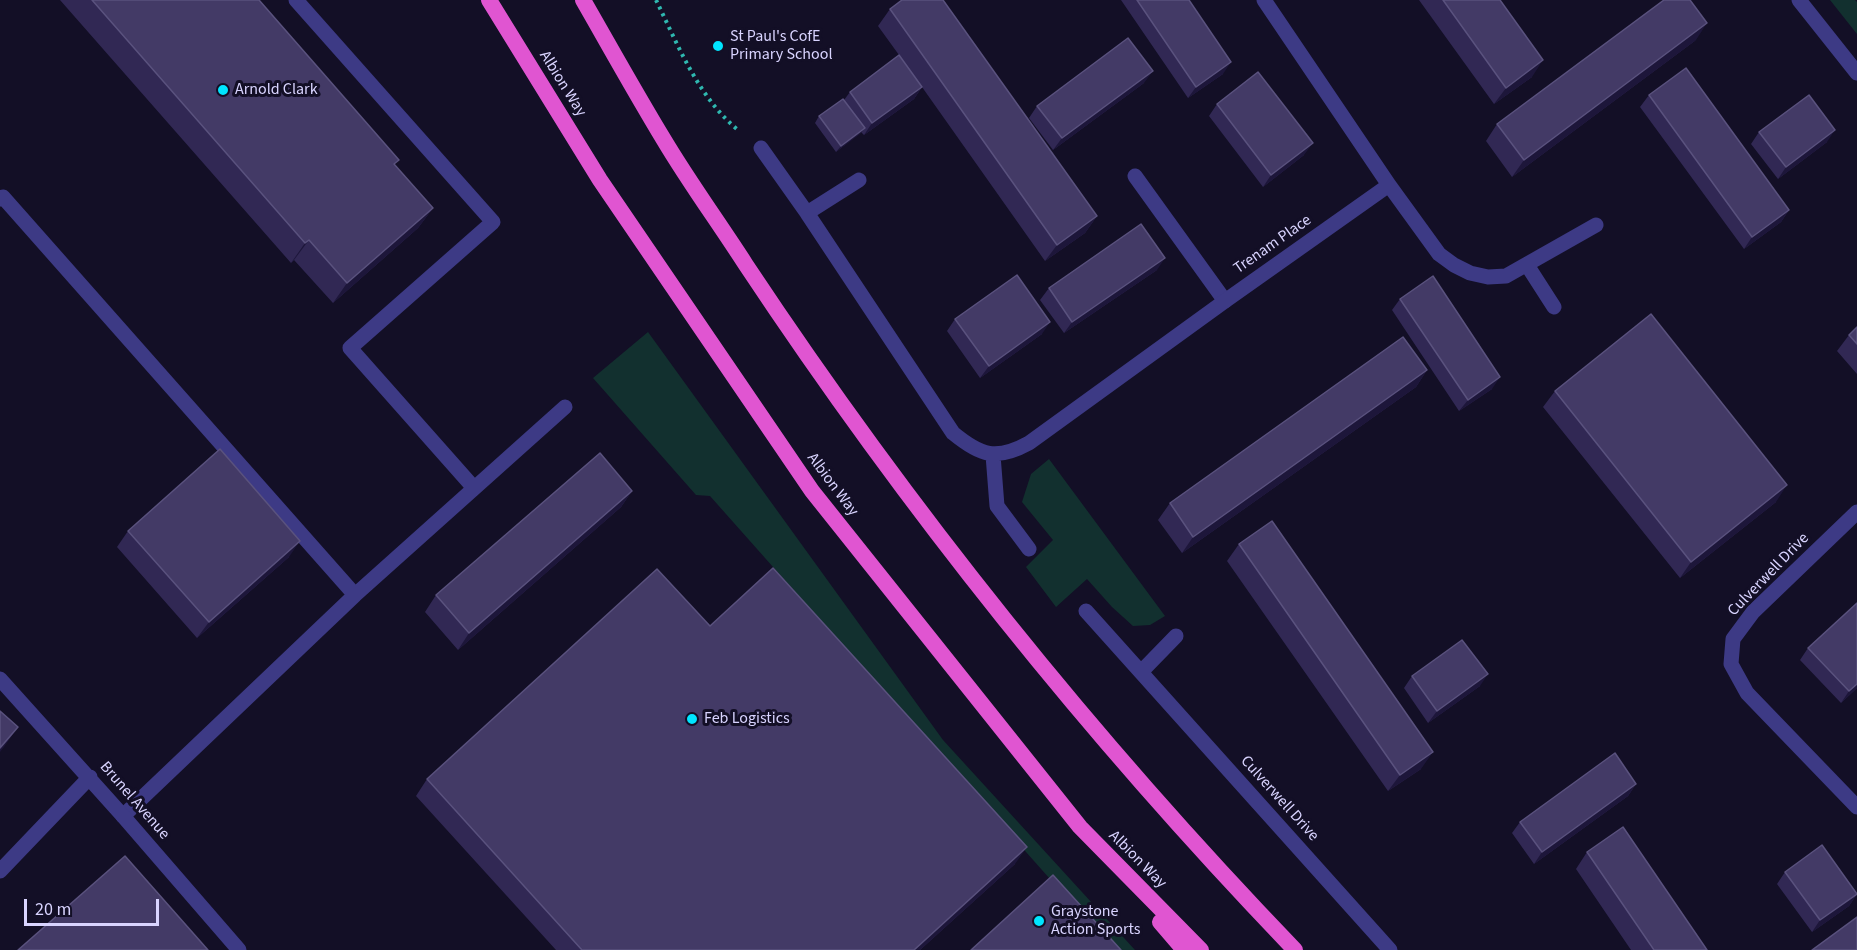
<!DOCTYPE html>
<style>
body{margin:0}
#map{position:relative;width:1857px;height:950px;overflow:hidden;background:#130f26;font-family:"Source Sans 3",sans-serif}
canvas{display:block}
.scale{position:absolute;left:24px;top:899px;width:135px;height:27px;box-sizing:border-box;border:3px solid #d9d4ff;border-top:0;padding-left:8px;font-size:18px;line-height:21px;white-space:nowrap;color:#d9d4ff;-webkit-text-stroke:4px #130f26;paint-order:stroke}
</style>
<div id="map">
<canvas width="1857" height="950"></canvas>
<div class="scale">20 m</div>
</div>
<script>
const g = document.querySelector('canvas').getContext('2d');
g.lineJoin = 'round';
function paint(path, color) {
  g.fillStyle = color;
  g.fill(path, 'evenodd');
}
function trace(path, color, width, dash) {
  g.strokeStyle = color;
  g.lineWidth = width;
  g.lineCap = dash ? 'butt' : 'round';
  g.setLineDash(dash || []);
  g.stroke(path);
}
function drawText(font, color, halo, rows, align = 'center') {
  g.font = font + ' "Source Sans 3",sans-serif';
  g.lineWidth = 6;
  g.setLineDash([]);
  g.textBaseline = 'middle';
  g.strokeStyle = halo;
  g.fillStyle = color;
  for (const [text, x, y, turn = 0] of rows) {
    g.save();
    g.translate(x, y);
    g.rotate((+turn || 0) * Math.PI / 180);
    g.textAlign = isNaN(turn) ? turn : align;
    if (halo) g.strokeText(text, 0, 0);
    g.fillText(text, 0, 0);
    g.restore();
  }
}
paint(new Path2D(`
 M1830 0H1855L1857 2V34Z
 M648 332 943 740 1135 950H1113L710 496 696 495 593 378Z
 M1049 459 1165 616 1150 625 1133 626 1112 607 1087 579 1056 607 1026 567 1053 540 1022 502 1031 474Z`), '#12302f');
trace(new Path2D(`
 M656 0C678 45 698 97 738 130`), '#2fb8b0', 4, [3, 4.5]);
trace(new Path2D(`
 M296 0 493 222 350 348 474 488
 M1135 176 1225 301
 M0 199 3 197 355 595
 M123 816 355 595 565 407`), '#3d3a85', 15);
trace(new Path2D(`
 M761 148 807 213 953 433C981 456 996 461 1029 443L1225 301 1389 185 1264 0
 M1389 185 1439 254 1454 265 1470 273 1488 277 1506 276 1596 225
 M807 213 859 180
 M1527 265 1554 307
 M993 455 997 506 1029 549
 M1857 512 1753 612 1733 639 1731 664 1747 693 1857 807
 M1086 611 1390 950
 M1141 672 1176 636
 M0 679 123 816 239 950
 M0 871 90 777`), '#3d3a85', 15);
trace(new Path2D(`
 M1799 0 1857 73`), '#3d3a85', 15);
trace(new Path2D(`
 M489 0 600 180 812 491 1080 827 1201 950
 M583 0C610 47 636 94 664 140 689 182 719 223 746 265 908 509 1092 739 1295 950
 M1160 922 1184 950`), '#e055d1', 16);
paint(new Path2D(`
 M60 0H259L395 166 433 208 418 228 333 303 294 260 291 263Z
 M1121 0H1189L1223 74 1188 98Z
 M1419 0H1500L1532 77 1494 104Z
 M890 9 1097 216 1085 233 1045 261 922 87 914 99 864 135 861 132 836 152 815 123 819 116 844 100 850 92 899 55 878 26Z
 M1696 40 1512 177 1486 141 1497 124Z
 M1144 83 1053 150 1029 118 1037 106Z
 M1649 95 1789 210 1781 222 1744 249 1640 107Z
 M1217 104 1304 155 1263 187 1209 116Z
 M1759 132 1827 142 1778 179 1751 144Z
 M1157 270 1064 333 1040 300 1049 288Z
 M1400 299 1492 389 1459 411 1392 310Z
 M955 319 1042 334 980 378 947 331Z
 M1857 327V374L1837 351 1849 335Z
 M1427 370 1416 387 1182 553 1158 520 1170 503Z
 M1555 391 1776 502 1680 578 1543 407Z
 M632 491 621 507 458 650 425 612 436 595Z
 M128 531 289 557 197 638 117 547Z
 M1239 544 1421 769 1388 791 1227 561Z
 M1857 603V688L1841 703 1800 660 1808 648Z
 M710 626 1015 864 920 950H556L416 796 427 779Z
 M1412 676 1480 686 1428 723 1404 688Z
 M1636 784 1628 796 1534 864 1512 833 1520 822Z
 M1587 852 1707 950H1631L1576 869Z
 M1785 872 1857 894 1849 906 1812 932 1777 884Z`), '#312854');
paint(new Path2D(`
 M1707 23 1696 40 1512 177 1524 160Z
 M1543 60 1532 77 1494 104 1506 88Z
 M1231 62 1223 74 1188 98 1196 87Z
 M1153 71 1144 83 1053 150 1062 138Z
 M922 87 914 99 864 135 872 123Z
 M865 128 860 134 836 152 841 146Z
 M1835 130 1827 142 1778 179 1786 167Z
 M1313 143 1304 155 1263 187 1271 175Z
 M433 208 418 228 333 303 347 283Z
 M1789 210 1781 222 1744 249 1752 237Z
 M1097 216 1085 233 1045 261 1057 245Z
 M309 240 294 260 291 263 305 243Z
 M1165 258 1157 270 1064 333 1072 322Z
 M1050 322 1042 334 980 378 989 366Z
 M1427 370 1416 387 1182 553 1193 537Z
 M1500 377 1492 389 1459 411 1468 400Z
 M1787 485 1776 502 1680 578 1691 562Z
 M632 491 621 507 458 650 469 633Z
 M300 541 289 557 197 638 209 622Z
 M1488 674 1480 686 1428 723 1437 711Z
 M1857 684V688L1841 703 1849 691Z
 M18 727 4 747 0 752V748Z
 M1433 752 1421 769 1388 791 1400 775Z
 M1636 784 1628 796 1534 864 1542 852Z
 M1027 847 1015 864 920 950H914Z
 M1857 894 1849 906 1812 932 1820 920Z`), '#1d163a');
const building = new Path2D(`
 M92 0H259L399 160 394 164 433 208 347 283 309 240 305 243Z
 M902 0H943L1097 216 1057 245 890 9Z
 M1137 0H1189L1231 62 1196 87Z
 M1443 0H1500L1543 60 1506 88Z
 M1664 0H1690L1707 23 1524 160 1497 124Z
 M1128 38 1153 71 1062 138 1037 106Z
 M899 55 922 87 872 123 850 92Z
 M1686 68 1789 210 1752 237 1649 95Z
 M1258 72 1313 143 1271 175 1217 104Z
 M1809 95 1835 130 1786 167 1759 132Z
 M843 99 865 128 841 146 819 116Z
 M1141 224 1165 258 1072 322 1049 288Z
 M1017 275 1050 322 989 366 955 319Z
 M1433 276 1500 377 1468 400 1400 299Z
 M1651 314 1787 485 1691 562 1555 391Z
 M1857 327V344L1849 335Z
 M1403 337 1427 370 1193 537 1170 503Z
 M220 449 300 541 209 622 128 531Z
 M600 453 632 491 469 633 436 595Z
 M1272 521 1433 752 1400 775 1239 544Z
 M773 568 1027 847 914 950H582L427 779 657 569 710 626Z
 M1857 603V684L1849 691 1808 648Z
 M1462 640 1488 674 1437 711 1412 676Z
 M0 711 18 727 0 748Z
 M1615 753 1636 784 1542 852 1520 822Z
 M1623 827 1707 950H1654L1587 852Z
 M1822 845 1857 894 1820 920 1785 872Z
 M125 856 208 950H18Z
 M1053 875 1121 950H971Z
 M1857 917V950H1812Z`);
paint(building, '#433a66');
trace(building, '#5a527e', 1.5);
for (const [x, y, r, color] of [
 [718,46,6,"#00e5ff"],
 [223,90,6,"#00e5ff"],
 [692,719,6,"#00e5ff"],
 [1039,921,6,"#00e5ff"]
]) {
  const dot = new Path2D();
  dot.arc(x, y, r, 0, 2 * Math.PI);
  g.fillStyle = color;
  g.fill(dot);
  trace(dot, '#130f26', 2);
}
drawText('16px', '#d9d4ff', '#130f26', [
 ["St Paul's CofE",730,37],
 ["Primary School",730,55],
 ["Arnold Clark",235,90],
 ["Feb Logistics",704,719],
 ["Graystone",1051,912],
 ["Action Sports",1051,930]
], 'left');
drawText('16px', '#d9d4ff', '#130f26', [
 ["Albion Way",562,84,58],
 ["Trenam Place",1273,245,-35],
 ["Albion Way",832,485,53],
 ["Culverwell Drive",1769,575,-46],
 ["Culverwell Drive",1279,799,48],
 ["Brunel Avenue",134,801,49],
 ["Albion Way",1137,860,45]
]);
</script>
